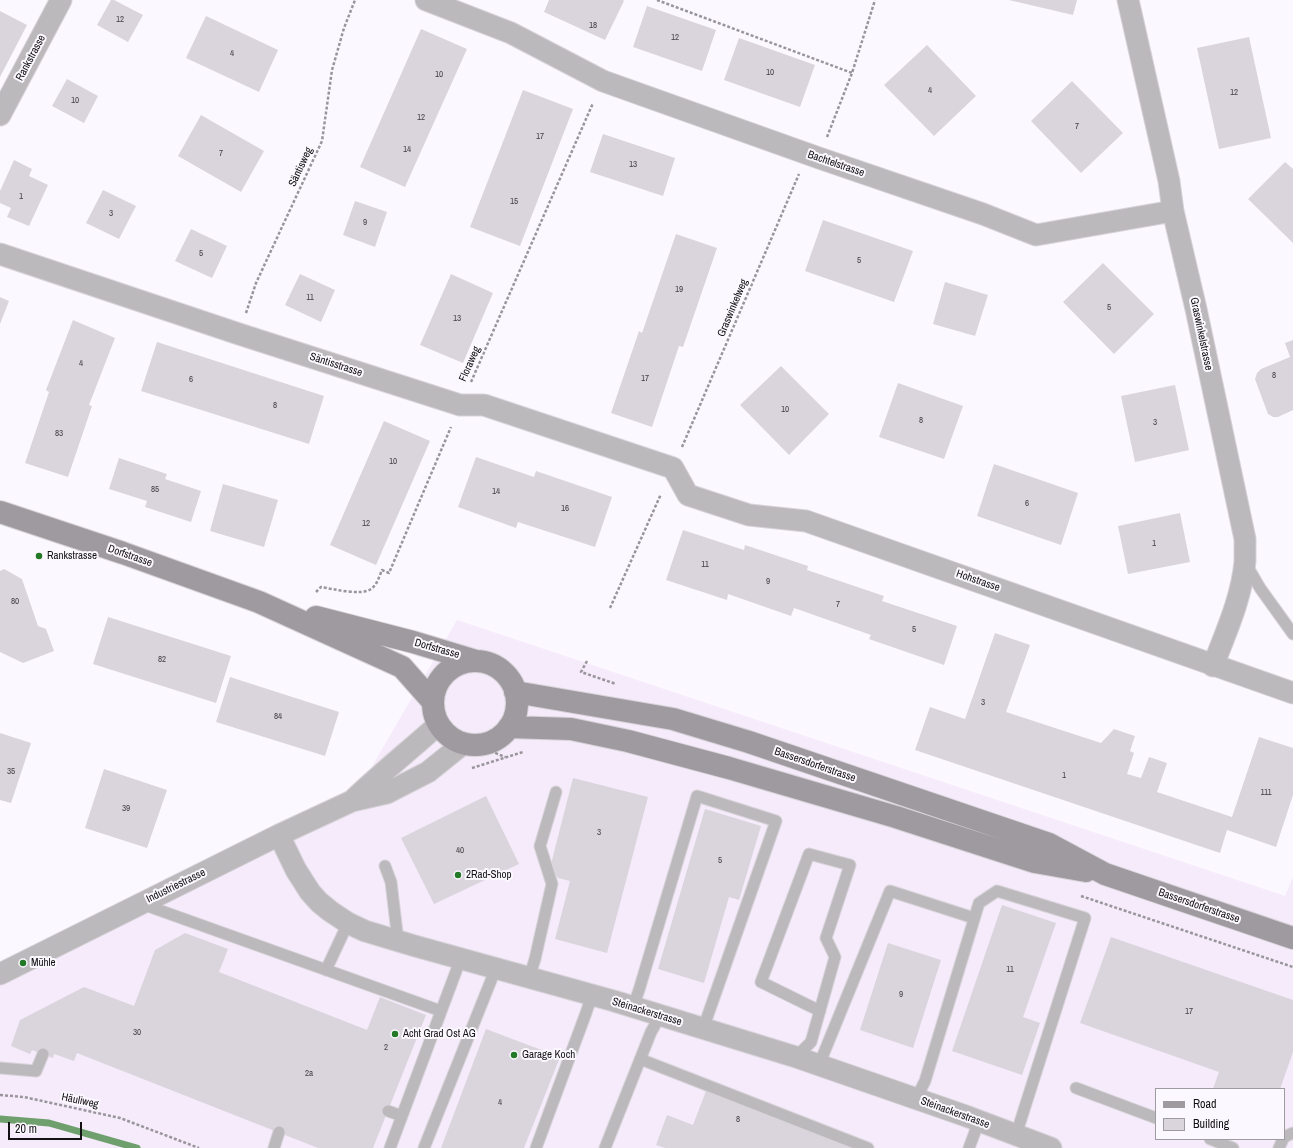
<!DOCTYPE html>
<meta charset="utf-8">
<style>
body{margin:0}
#map{position:relative;width:1293px;height:1148px;overflow:hidden;background:#fcf8ff;font-family:"Archivo Narrow",sans-serif}
canvas{display:block}
.legend{position:absolute;left:1155px;top:1088px;width:130px;height:52px;box-sizing:border-box;background:#fcf8ff;border:1px solid #9f9ca1;margin:0;padding:5px 7px;list-style:none;font-size:12px;color:#131114}
.legend li{display:flex;align-items:center;gap:8px;height:20px}
.legend b{width:20px;border:1px solid #9f9ca1}
.scale{position:absolute;left:8px;top:1122px;width:74px;height:18px;box-sizing:border-box;border:2px solid #131114;border-top:0;padding-left:5px;font-size:12px;line-height:14px;white-space:nowrap;color:#131114;-webkit-text-stroke:3px #fcf8ff;paint-order:stroke}
</style>
<div id="map">
<canvas width="1293" height="1148"></canvas>
<ul class="legend">
<li><b style="height:5px;background:#9e9aa0"></b>Road</li>
<li><b style="height:11px;background:#dad5dd"></b>Building</li>
</ul>
<div class="scale">20 m</div>
</div>
<script>
const g = document.querySelector('canvas').getContext('2d');
g.lineJoin = 'round';
function paint(path, color) {
  g.fillStyle = color;
  g.fill(path, 'evenodd');
}
function trace(path, color, width, dash) {
  g.strokeStyle = color;
  g.lineWidth = width;
  g.lineCap = dash ? 'butt' : 'round';
  g.setLineDash(dash || []);
  g.stroke(path);
}
function drawText(font, color, halo, rows, align = 'center') {
  g.font = font + ' "Archivo Narrow",sans-serif';
  g.lineWidth = 4;
  g.setLineDash([]);
  g.textBaseline = 'middle';
  g.strokeStyle = halo;
  g.fillStyle = color;
  for (const [text, x, y, turn = 0] of rows) {
    g.save();
    g.translate(x, y);
    g.rotate((+turn || 0) * Math.PI / 180);
    g.textAlign = isNaN(turn) ? turn : align;
    if (halo) g.strokeText(text, 0, 0);
    g.fillText(text, 0, 0);
    g.restore();
  }
}
paint(new Path2D(`
 M457 620 1285 896 1293 877V1148H0V974L352 801ZM1156 1089H1284V1139H1156Z`), '#f5ebfb');
trace(new Path2D(`
 M0 1119 49 1123 137 1148`), '#6e9f6c', 7);
paint(new Path2D(`
 M111 0H114L143 15 128 42 97 25Z
 M549 0H623L624 1 605 40 544 12Z
 M1009 0H1077L1073 15Z
 M647 6 716 30 702 71 633 47Z
 M0 11 27 25 0 77Z
 M206 16 278 50 259 92 186 58Z
 M421 29 467 49 405 187 360 167Z
 M1249 37 1271 138 1219 149 1197 48Z
 M739 38 815 65 800 107 724 80Z
 M927 45 976 96 934 136 884 85Z
 M67 79 98 96 84 123 52 106Z
 M1072 81 1123 133 1081 173 1031 121Z
 M523 90 573 109 520 246 470 227Z
 M201 115 264 151 241 192 178 156Z
 M603 134 675 158 663 196 590 172Z
 M14 160 32 169 29 176 48 185 29 226 7 217 11 208 0 203V191Z
 M1285 162 1293 169V243L1248 199Z
 M103 190 136 206 119 239 86 223Z
 M355 201 387 212 375 247 343 235Z
 M823 220 913 251 894 302 805 271Z
 M191 229 227 246 212 278 175 261Z
 M676 234 717 248 683 347 679 346 652 427 611 413 639 331 642 333Z
 M1103 263 1154 314 1114 354 1063 302Z
 M300 274 335 290 321 322 285 305Z
 M451 274 493 293 463 363 420 345Z
 M945 282 988 295 975 336 933 324Z
 M0 297 9 301 0 324Z
 M73 320 115 338 89 405 92 406 68 477 25 463 49 392 46 390Z
 M1293 340V410L1278 417H1273L1268 414 1255 379 1257 373 1261 369 1290 357 1285 343Z
 M157 342 324 396 309 444 141 391Z
 M781 366 829 414 789 455 740 405Z
 M898 383 963 406 944 459 879 437Z
 M1175 385 1189 450 1135 462 1121 396Z
 M384 421 430 441 376 565 330 545Z
 M476 457 534 477 536 471 612 497 595 547 518 522 516 528 458 507Z
 M119 458 167 474 165 479 201 491 191 522 145 507 147 501 109 489Z
 M994 464 1078 493 1061 545 977 516Z
 M223 484 278 500 264 547 210 531Z
 M1180 513 1190 562 1128 574 1118 526Z
 M683 530 744 550 745 545 808 566 807 570 884 596 882 601 957 626 944 665 869 639 871 635 794 608 791 616 728 594 727 600 666 580Z
 M4 569 22 579 38 626 46 629 54 651 23 663 0 652V571Z
 M108 617 231 656 216 703 93 664Z
 M995 633 1030 645 1006 712 1101 743 1114 729 1135 736 1130 751 1134 753 1127 774 1141 778 1149 757 1167 763 1157 792 1232 817 1259 737 1293 748V795L1276 847 1227 830 1220 853 915 750 930 707 965 719Z
 M230 677 339 712 325 756 216 722Z
 M0 733 31 743 11 803 0 800Z
 M104 769 167 790 147 848 85 828Z
 M573 778 648 797 607 953 555 939 570 881 558 878 550 868Z
 M486 796 519 864 434 904 401 838Z
 M705 809 761 826 739 900 729 897 704 983 658 969Z
 M1002 905 1056 923 1023 1017 1040 1023 1022 1075 952 1051Z
 M185 933 228 949 219 972 367 1030 380 997 426 1015 373 1148H318L77 1053 74 1061 54 1054 53 1058 32 1050 30 1054 11 1046 20 1020 84 987 134 1006 155 950Z
 M1111 937 1293 1000V1052L1280 1089H1213L1219 1072 1080 1023Z
 M888 943 941 960 913 1048 860 1030Z
 M486 1029 560 1057 524 1148H441Z
 M706 1091 854 1148H665L656 1145 667 1115 693 1125Z`), '#dad5dd');
const lane = new Path2D(`
 M1246 564 1260 588 1293 634
 M385 866 391 882 398 941
 M142 904 441 1011
 M326 970 348 923
 M529 978 535 959 552 884 540 846 556 792
 M633 1007 639 990 697 796 776 821 703 1029
 M796 1057 811 1042 835 957 826 938 850 865 809 854 761 982 820 1011
 M640 1059 868 1148
 M819 1065 890 891 974 918
 M0 1068 36 1071 43 1054
 M1076 1088 1156 1118
 M916 1099 925 1081 979 903 997 891 1085 918 1016 1135
 M388 1111 402 1116
 M1284 1137 1293 1133
 M1210 1139 1233 1148
 M274 1148 279 1132
 M390 1148 461 958
 M424 1148 496 968
 M536 1148 586 1013 592 995
 M605 1148 651 1032 660 1016
 M969 1148 979 1121
 M1279 1148 1283 1139`);
const street = new Path2D(`
 M426 0 511 33 603 81 819 158 983 214 1036 235 1173 211
 M1128 0 1169 181 1173 211 1196 309 1245 539C1245 546 1245 554 1245 561 1242 597 1226 632 1213 666
 M0 115 61 0
 M0 254 239 334 460 405H484L673 468 688 495 749 515 806 521 1293 693
 M352 801C380 774 410 750 439 724
 M279 835 296 870 310 892 319 902 330 911 348 923 365 931 415 946 614 1001 796 1057 966 1116 1051 1148
 M0 974 279 835 352 801 387 793 428 772 464 743`);
const secondary = new Path2D(`
 M0 512 123 553 259 602 402 667 433 702
 M316 617 413 642 476 661
 M433 703a42 42 0 1 1 84 0a42 42 0 1 1-84 0Z
 M515 692 673 719 749 742 1049 844 1105 874 1293 938
 M509 727 571 729 628 741 729 768 896 817 1035 862 1086 871`);
trace(lane, '#d7d3d9', 13);
trace(street, '#d7d3d9', 23);
trace(secondary, '#d7d3d9', 24);
trace(new Path2D(`
 M657 0 852 73
 M827 137 852 73 875 0
 M246 313 256 283 322 141 332 70 344 28 355 0
 M471 382 593 103
 M682 447 799 174
 M316 592 321 587C333 589 362 596 371 589 377 585 379 577 382 570L389 573 451 427
 M610 608 661 494
 M587 661 581 672 616 684
 M486 749 505 757
 M472 768 523 752
 M1081 896 1293 967
 M0 1095 24 1097 120 1118 199 1148`), '#99969b', 2.5, [3, 2]);
trace(lane, '#bcb9bd', 11);
trace(street, '#bcb9bd', 21);
trace(secondary, '#9e9aa0', 22);
for (const [x, y, r, color] of [
 [39,556,4,"#227926"],
 [458,875,4,"#227926"],
 [23,963,4,"#227926"],
 [395,1034,4,"#227926"],
 [514,1055,4,"#227926"]
]) {
  const dot = new Path2D();
  dot.arc(x, y, r, 0, 2 * Math.PI);
  g.fillStyle = color;
  g.fill(dot);
  trace(dot, '#fcf8ff', 1.5);
}
drawText('9px', '#454246', null, [
 ["12",120,20],
 ["18",593,26],
 ["12",675,38],
 ["4",232,54],
 ["10",770,73],
 ["10",439,75],
 ["4",930,91],
 ["12",1234,93],
 ["10",75,101],
 ["12",421,118],
 ["7",1077,127],
 ["17",540,137],
 ["14",407,150],
 ["7",221,154],
 ["13",633,165],
 ["1",21,197],
 ["15",514,202],
 ["3",111,214],
 ["9",365,223],
 ["5",201,254],
 ["5",859,261],
 ["19",679,290],
 ["11",310,298],
 ["5",1109,308],
 ["13",457,319],
 ["4",81,364],
 ["8",1274,376],
 ["17",645,379],
 ["6",191,380],
 ["8",275,406],
 ["10",785,410],
 ["8",921,421],
 ["3",1155,423],
 ["83",59,434],
 ["10",393,462],
 ["85",155,490],
 ["14",496,492],
 ["6",1027,504],
 ["16",565,509],
 ["12",366,524],
 ["1",1154,544],
 ["11",705,565],
 ["9",768,582],
 ["80",15,602],
 ["7",838,605],
 ["5",914,630],
 ["82",162,660],
 ["3",983,703],
 ["84",278,717],
 ["35",11,772],
 ["1",1064,776],
 ["111",1266,793],
 ["39",126,809],
 ["3",599,833],
 ["40",460,851],
 ["5",720,861],
 ["11",1010,970],
 ["9",901,995],
 ["17",1189,1012],
 ["30",137,1033],
 ["2",386,1048],
 ["2a",309,1074],
 ["4",500,1103],
 ["8",738,1120]
]);
drawText('11px', '#131114', '#fcf8ff', [
 ["Rankstrasse",31,58,-62],
 ["Bachtelstrasse",836,164,19],
 ["Säntisweg",301,167,-65],
 ["Graswinkelweg",733,308,-67],
 ["Graswinkelstrasse",1201,334,78],
 ["Floraweg",470,364,-66],
 ["Säntisstrasse",336,365,18],
 ["Dorfstrasse",130,556,19],
 ["Hohstrasse",978,581,19],
 ["Dorfstrasse",437,649,16],
 ["Bassersdorferstrasse",815,765,19],
 ["Industriestrasse",176,886,-26],
 ["Bassersdorferstrasse",1199,906,19],
 ["Steinackerstrasse",647,1012,17],
 ["Häuliweg",80,1101,12],
 ["Steinackerstrasse",955,1113,20]
]);
drawText('11px', '#131114', '#fcf8ff', [
 ["Rankstrasse",47,556],
 ["2Rad-Shop",466,875],
 ["Mühle",31,963],
 ["Acht Grad Ost AG",403,1034],
 ["Garage Koch",522,1055]
], 'left');
</script>
